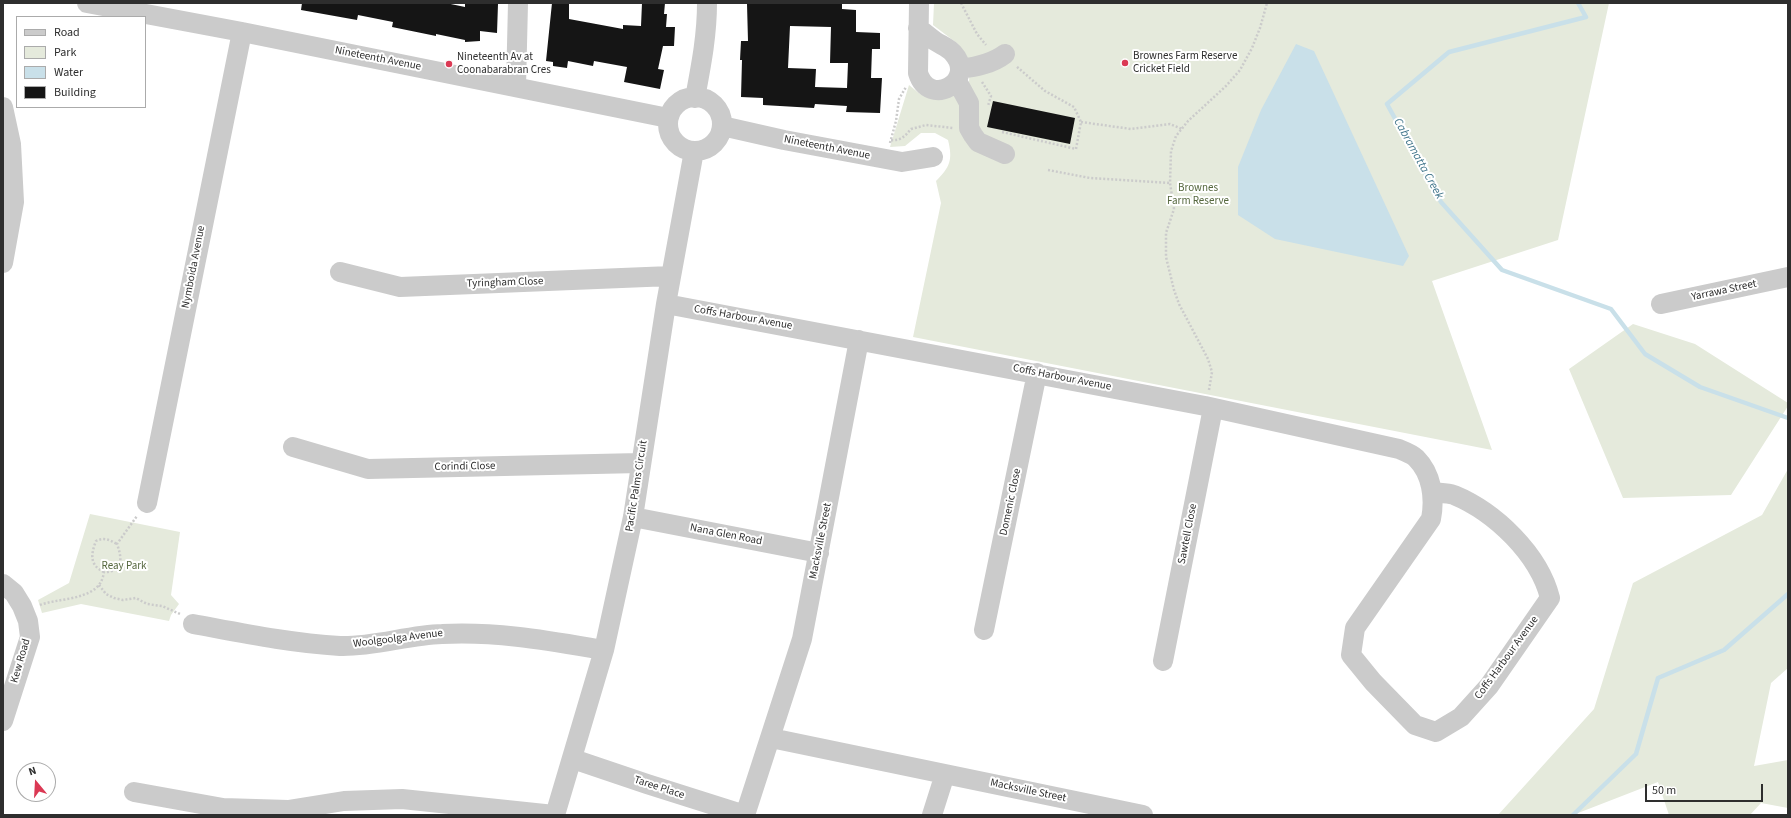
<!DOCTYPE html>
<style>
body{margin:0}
#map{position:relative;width:1791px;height:818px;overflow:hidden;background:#fff;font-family:"Source Sans 3",sans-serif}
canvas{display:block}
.frame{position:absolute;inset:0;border:4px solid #2e2e2e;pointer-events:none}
.legend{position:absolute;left:16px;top:16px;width:130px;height:92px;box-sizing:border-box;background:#fff;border:1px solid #ababab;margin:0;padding:5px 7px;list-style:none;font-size:12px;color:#2e2e2e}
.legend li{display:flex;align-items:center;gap:8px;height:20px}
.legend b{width:20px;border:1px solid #ababab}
.north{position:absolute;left:16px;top:762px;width:40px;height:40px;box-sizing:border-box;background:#fff;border:1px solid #ababab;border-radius:50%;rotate:342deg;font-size:11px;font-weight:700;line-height:16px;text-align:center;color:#2e2e2e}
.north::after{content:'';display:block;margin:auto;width:14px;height:18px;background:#db3954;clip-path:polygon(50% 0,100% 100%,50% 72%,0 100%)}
.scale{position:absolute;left:1645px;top:784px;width:118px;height:18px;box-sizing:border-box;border:2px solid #2e2e2e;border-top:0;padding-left:5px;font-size:12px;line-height:14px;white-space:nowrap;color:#2e2e2e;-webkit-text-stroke:3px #fff;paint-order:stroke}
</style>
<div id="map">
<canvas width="1791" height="818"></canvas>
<div class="frame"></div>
<ul class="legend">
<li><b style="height:5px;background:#cbcbcb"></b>Road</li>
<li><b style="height:11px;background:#e5eadc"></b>Park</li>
<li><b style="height:11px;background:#c9e0e9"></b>Water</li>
<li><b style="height:11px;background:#151515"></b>Building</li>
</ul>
<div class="north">N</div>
<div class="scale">50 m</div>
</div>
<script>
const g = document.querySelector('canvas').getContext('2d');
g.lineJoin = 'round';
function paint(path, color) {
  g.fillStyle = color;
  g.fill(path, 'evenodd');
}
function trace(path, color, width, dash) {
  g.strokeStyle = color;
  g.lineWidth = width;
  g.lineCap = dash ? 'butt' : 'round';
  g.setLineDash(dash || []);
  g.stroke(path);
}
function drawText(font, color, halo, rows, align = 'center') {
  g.font = font + ' "Source Sans 3",sans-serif';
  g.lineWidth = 4;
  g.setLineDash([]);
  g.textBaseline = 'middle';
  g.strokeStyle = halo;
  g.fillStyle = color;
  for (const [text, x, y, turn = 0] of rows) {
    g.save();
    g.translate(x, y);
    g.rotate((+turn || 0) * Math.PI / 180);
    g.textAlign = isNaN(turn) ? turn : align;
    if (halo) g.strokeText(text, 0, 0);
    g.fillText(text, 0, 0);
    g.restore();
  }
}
paint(new Path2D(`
 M934 3H1609L1558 240 1432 281 1492 450 913 337 941 203 936 181C950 167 953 160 948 140L935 133H921L905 146 890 147 909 85 920 94 936 99 969 82 970 62 958 44 933 25Z
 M1633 324 1695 344 1788 403V406L1731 495 1623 498 1569 369Z
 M1788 469V668L1771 683 1754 766 1788 760V808L1761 803 1750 815H1669L1658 782 1573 815H1498L1594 709 1633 583 1762 515Z
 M90 514 180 532 171 595 179 604 171 615 169 621 81 604 42 613 38 600 69 583Z`), '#e5eadc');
paint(new Path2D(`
 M1296 44 1314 51 1409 256 1403 266 1275 239 1238 215V167L1261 110Z`), '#c9e0e9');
trace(new Path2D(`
 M1578 3 1586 17 1449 52 1387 104 1441 202 1502 270 1611 309 1645 354 1700 387 1788 418
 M1573 815 1636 754 1658 678 1724 650 1788 594`), '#c9e0e9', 4.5);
paint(new Path2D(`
 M302 3H446L465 7V4L472 3 498 4 497 33 480 31V41L465 42V40L436 34V36L392 27 393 22 358 15 357 20 301 10Z
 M552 3H569V19L623 29V25L641 26 642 3H665L664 14H667L666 27H675L674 46H663L658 69 664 70 660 89 624 82 627 67 594 61 593 66 568 61 567 68 553 66V62L546 61Z
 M750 3H842V9L856 10V32L880 33V49H872L871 78H882L880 113 846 112 847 106 815 104 814 108 763 105V98L741 97 742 60H740L741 41H748L747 4ZM790 26 831 27 830 63H848L847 88 815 87 816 69 788 68Z
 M993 101 1075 118 1070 144 987 127Z`), '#151515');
trace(new Path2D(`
 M961 3 977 34 986 45
 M982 82 991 96 988 106
 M1081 122 1131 129 1170 124 1182 129
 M1002 132 1076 149 1081 122 1074 107 1045 91 1016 66
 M891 140C901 141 905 136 911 129L926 125 953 128
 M890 143 896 121 899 99 906 87
 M1048 170 1090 178 1170 183
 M1209 390 1212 372 1208 359 1179 304 1174 290 1166 257V233L1174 209 1170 183 1171 151 1176 136 1188 121 1226 86 1240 70 1252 48 1260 28 1267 3
 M104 572C89 565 91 554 96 541 104 537 110 540 117 544
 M99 585 106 594 114 598 123 600 136 598 147 604 162 606 180 614
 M40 605C56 599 82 600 96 588 101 584 103 578 104 572 124 572 122 558 117 544L137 516`), '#cbcbcb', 2.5, [2, 2]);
trace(new Path2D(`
 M87 3 242 32 668 118
 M918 28C924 32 929 37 935 41 941 45 949 48 953 53 978 81 929 109 918 73L919 3
 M960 69C976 67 992 64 1005 54
 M957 81 969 103V128L973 135 978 142 1005 154
 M516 87 518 3
 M668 124a27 27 0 1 1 54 0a27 27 0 1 1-54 0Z
 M695 98C701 66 707 36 707 3
 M3 107 11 144 14 202 3 263
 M722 126 784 140 902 162 933 157
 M340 272 400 287 671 276
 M666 304 1205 406 1399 449C1404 451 1412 454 1416 458 1432 474 1435 498 1431 519L1355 628 1351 655 1373 682 1415 725 1436 732 1461 717 1489 686 1550 598C1539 554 1495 512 1454 495 1447 493 1439 493 1432 492
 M1661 304 1788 277
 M293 447 368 469 640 463
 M147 503 242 32
 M633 517 819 553
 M3 584 14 593 22 606 28 621 30 637 3 721
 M193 624C242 633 290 643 340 646 374 647 408 635 442 634 497 631 550 641 604 650
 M984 630 1037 373
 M1163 661 1213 408
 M771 738 1143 815
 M573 759 647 784 745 815
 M134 792 223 808 288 810 344 801 402 799 554 815
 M555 815 604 650 633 517 666 304 694 151
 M745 815 802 639 859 340
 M932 815 945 774`), '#cbcbcb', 20);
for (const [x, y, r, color] of [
 [1125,63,4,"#db3954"],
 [449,64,4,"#db3954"]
]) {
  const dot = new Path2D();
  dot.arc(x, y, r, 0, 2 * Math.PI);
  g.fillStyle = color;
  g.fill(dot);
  trace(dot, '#fff', 1.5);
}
drawText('11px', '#2e2e2e', '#fff', [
 ["Brownes Farm Reserve",1133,57],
 ["Cricket Field",1133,70],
 ["Nineteenth Av at",457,58],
 ["Coonabarabran Cres",457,71]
], 'left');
drawText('11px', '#2e2e2e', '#fff', [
 ["Nineteenth Avenue",378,59,11],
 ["Nineteenth Avenue",827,148,11],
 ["Nymboida Avenue",194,267,-79],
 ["Tyringham Close",505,283,-2],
 ["Yarrawa Street",1724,291,-12],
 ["Coffs Harbour Avenue",743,318,10],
 ["Coffs Harbour Avenue",1062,378,11],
 ["Corindi Close",465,467,-1],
 ["Pacific Palms Circuit",637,486,-81],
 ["Domenic Close",1011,502,-78],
 ["Sawtell Close",1188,534,-79],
 ["Nana Glen Road",726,535,11],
 ["Macksville Street",821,541,-79],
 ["Woolgoolga Avenue",398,639,-7],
 ["Coffs Harbour Avenue",1507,658,-54],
 ["Kew Road",21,661,-74],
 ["Taree Place",659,788,18],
 ["Macksville Street",1028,791,12]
]);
drawText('11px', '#55673e', '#fff', [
 ["Brownes",1198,189],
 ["Farm Reserve",1198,202],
 ["Reay Park",124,567]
]);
drawText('italic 12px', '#40758b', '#fff', [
 ["Cabramatta Creek",1418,159,61]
]);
</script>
